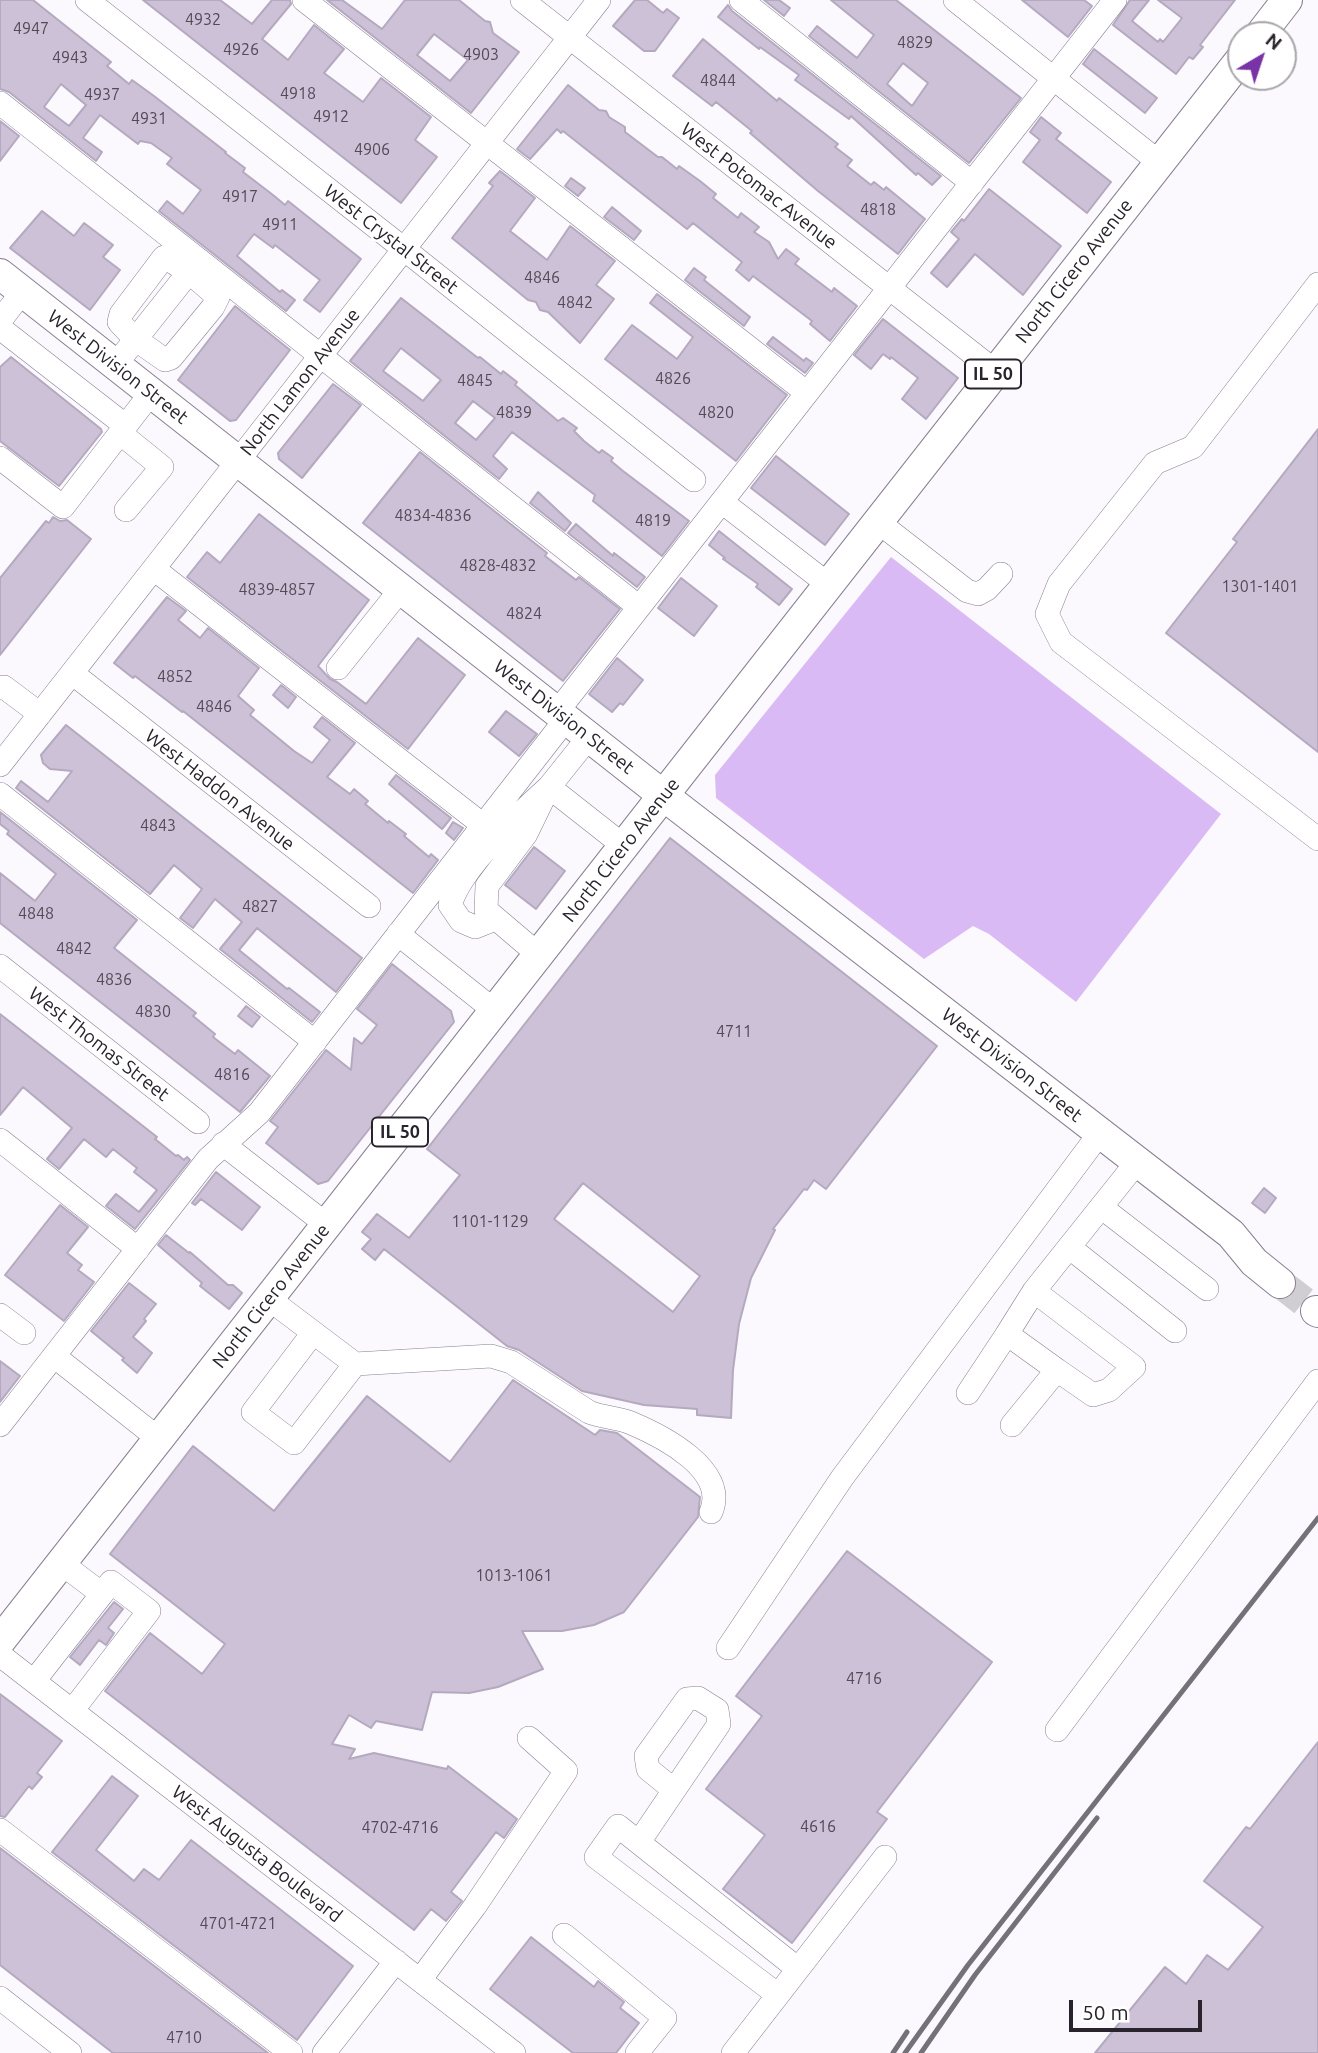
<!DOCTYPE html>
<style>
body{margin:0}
#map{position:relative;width:1318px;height:2053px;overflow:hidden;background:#fbf9fd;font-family:Ubuntu,sans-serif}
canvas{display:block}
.north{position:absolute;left:1227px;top:21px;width:70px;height:70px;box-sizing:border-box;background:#fff;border:2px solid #a9a7ab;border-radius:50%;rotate:39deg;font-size:19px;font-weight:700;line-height:28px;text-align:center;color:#28232c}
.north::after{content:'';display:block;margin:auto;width:24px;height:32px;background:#7933a6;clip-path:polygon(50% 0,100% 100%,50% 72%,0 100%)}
.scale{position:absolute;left:1069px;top:2000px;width:133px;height:32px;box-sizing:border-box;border:4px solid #28232c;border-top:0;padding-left:9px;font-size:21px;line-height:24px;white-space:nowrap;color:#28232c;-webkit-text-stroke:5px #fff;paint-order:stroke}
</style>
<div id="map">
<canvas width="1318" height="2053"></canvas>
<div class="north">N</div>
<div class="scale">50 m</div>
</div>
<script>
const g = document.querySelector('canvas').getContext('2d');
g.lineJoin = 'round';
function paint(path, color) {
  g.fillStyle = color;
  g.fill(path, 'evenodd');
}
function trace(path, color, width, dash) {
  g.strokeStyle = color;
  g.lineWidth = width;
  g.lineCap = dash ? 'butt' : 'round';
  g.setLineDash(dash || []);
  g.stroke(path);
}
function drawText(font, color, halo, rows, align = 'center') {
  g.font = font + ' Ubuntu,sans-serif';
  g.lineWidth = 5;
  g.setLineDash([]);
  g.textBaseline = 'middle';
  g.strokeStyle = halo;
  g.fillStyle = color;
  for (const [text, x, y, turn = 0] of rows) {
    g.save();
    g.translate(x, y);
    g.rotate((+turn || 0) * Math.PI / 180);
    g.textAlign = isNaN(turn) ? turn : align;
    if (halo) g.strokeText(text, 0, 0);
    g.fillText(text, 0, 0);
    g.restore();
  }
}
paint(new Path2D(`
 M891 557 1221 814 1076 1002 989 934 973 926 924 959 716 798 715 775Z`), '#d9baf4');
const building = new Path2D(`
 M0 0H33L111 62 107 66 129 84 132 80 154 96 226 152 225 153 245 168 243 172 273 195 285 205 288 201 361 259 320 312 304 300 320 280 275 245 273 248 254 234 237 256 280 292 282 290 295 300 286 311 159 211 167 201 183 214 201 190 167 164 172 158 151 143 140 141 138 144 100 115 83 138 102 152 96 161 9 92 0 89ZM61 84 86 105 69 126 44 107Z
 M143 0H220L252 24 272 0H290L291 4 262 39 288 60 314 25 344 49 324 73 363 102 381 78 431 117 415 140 437 157 401 203Z
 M327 0H342L382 29 405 0H459L485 21 490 22 493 33 519 52 471 113ZM434 34 468 60 450 81 417 55Z
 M635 0H647L663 13 667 9 679 18 655 51H644L613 26Z
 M764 0H779L790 8 784 16Z
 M831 0H896L1021 98 969 163 809 36 817 26 857 58 874 35ZM903 63 928 83 912 106 887 84Z
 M1022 0H1084L1092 6 1068 37Z
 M1130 0H1149L1132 21 1158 42 1160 39 1163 42 1182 18 1158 0H1235L1200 45 1203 47 1193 59 1189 57 1176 74 1113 25Z
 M728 5 732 11 941 176 932 185 918 173 916 175 851 116 849 119 795 80 799 75 760 47 759 49 718 17Z
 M703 39 777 101 779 98 838 144 835 147 852 160 847 166 871 185 874 182 884 190 886 187 925 219 898 254 818 191 750 133 752 131 716 102 712 106 673 76Z
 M1094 49 1157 98 1145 113 1083 64Z
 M568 85 599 110 606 111 609 117 625 127V132L658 157H662L677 169 679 166 700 181 716 194 713 198 738 218 741 213 759 227 754 232 769 242 778 259 786 249 799 259 795 264 832 292 834 288 857 306 830 341 810 324 812 321 753 276 749 281 736 270 742 262 693 223 687 229 563 131 561 133 557 129 530 159 517 149Z
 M1041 117 1061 133 1056 139 1111 182 1087 213 1023 162 1040 140 1030 132Z
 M0 121 19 136 0 161Z
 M500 171 535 198 510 231 547 260 570 226 615 261 596 285 614 299 580 343 548 312 540 310 536 302 528 300 452 238 493 186 489 183Z
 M571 178 585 188 578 196 565 186Z
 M989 189 1061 246 1023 295 975 254 947 287 931 273 959 239 951 232 962 219 964 221Z
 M612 207 641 231 634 240 604 217Z
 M42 211 74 236 84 223 113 245 103 257 120 270 90 310 10 248Z
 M694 268 706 277 704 280 750 317 744 326 685 280Z
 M657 294 787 395 736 461 605 359 632 325 677 359 693 337 650 303Z
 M401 298 478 358 480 357 501 374 503 371 517 382 515 385 558 421 563 418 577 428 574 431 584 441 599 453 602 450 613 458 611 461 623 471 689 521 662 556 593 501 595 495 512 432 493 456 507 469 499 479 350 361ZM401 348 441 380 423 401 383 371ZM473 401 495 418 476 440 455 423Z
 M235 306 290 350 236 420 230 421 178 380Z
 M883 319 958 378 926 419 902 399 918 378 891 357 890 359 883 354 871 369 854 355Z
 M773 337 804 361 806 358 813 363 805 373 767 344Z
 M11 357 101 429 102 432 59 486 0 441V367Z
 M333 384 361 405 302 478 279 459 278 453Z
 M1318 429V752L1166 633 1237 542 1233 539Z
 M420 452 547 553 545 556 576 580 579 577 620 609 563 681 363 523Z
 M776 456 849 514 825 545 751 488Z
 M538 492 571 523 565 531 530 503Z
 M259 514 369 600 318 666 330 679 337 682 366 704 418 638 465 675 408 749 187 577 207 552 220 563Z
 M53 517 60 521 67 520 91 539 0 655V578L46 521 49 523Z
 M576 524 613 556 614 553 645 577 637 587 568 533Z
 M719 531 792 589 779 605 756 587 758 584 723 559 725 558 709 545Z
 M681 578 717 606 694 636 658 608Z
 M167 597 186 611 178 620 200 638 208 628 259 668 238 696 254 710 250 715 294 751 312 763 330 740 314 727 322 717 355 743 327 777 350 794 354 789 368 801 365 804 388 823 389 821 406 834 404 836 429 857 431 854 438 860 413 893 183 711 182 712 135 676 133 678 114 663Z
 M617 658 643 680 623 705 620 703 612 712 589 694Z
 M281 685 296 697 288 708 273 695Z
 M506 711 537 734 519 756 489 732Z
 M66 725 362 958 336 992 257 928 239 950 287 989 289 988 320 1012 312 1022 220 949 242 922 215 899 193 928 180 918 202 889 174 865 150 894 16 788 21 781 48 802 72 771 50 769 43 763 41 755Z
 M396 775 451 818 442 829 389 784Z
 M0 812 137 920 114 948 196 1013 193 1016 215 1034 213 1037 235 1054 238 1050 270 1076 240 1112 0 923V873L35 901 56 874 7 834 9 831 0 824Z
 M453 822 463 828 454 840 446 833Z
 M670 838 937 1046 826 1189 814 1180 807 1190 804 1189 773 1229 775 1230 751 1278 739 1324 733 1370 731 1418 697 1415V1409L644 1405 582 1391 519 1350 507 1346 384 1249 375 1260 362 1249 371 1239 362 1232 377 1214 409 1238 460 1175 427 1149ZM583 1183 700 1276 673 1312 554 1219Z
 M534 847 565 871 536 909 505 885Z
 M392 964 451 1011 454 1022 328 1181 318 1184 266 1143 278 1127 270 1121 326 1050 351 1070 354 1038 362 1044 377 1025 357 1009Z
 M246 1006 260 1017 252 1027 238 1016Z
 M0 1014 157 1137 155 1139 176 1156 178 1155 184 1160 187 1157 190 1160 135 1229 106 1206 116 1194 139 1212 157 1190 134 1172 137 1168 113 1149 106 1157 84 1139 59 1169 47 1159 72 1128 23 1087 0 1115Z
 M216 1172 260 1207 242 1230 201 1199 195 1205 192 1203Z
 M1264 1188 1276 1198 1265 1213 1252 1203Z
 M60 1205 88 1227 67 1253 82 1265 78 1270 94 1282 64 1321 5 1275Z
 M166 1235 189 1253 190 1252 228 1285H233L242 1293 229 1309 200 1286 202 1283 158 1245Z
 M129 1283 156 1304 144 1319 146 1321 133 1337 152 1353 137 1373 122 1360 124 1358 91 1331Z
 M0 1361 20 1376 0 1402Z
 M513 1380 595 1435 600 1430 617 1433 700 1497 698 1517 624 1612 594 1625 562 1631H522L543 1669 498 1687 469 1693 432 1692 422 1730 376 1721 371 1728 349 1715 332 1744 355 1749 349 1759 374 1753 447 1769 448 1766 517 1819 504 1838 496 1832 451 1892 462 1901 446 1921 431 1909 414 1930 105 1691 150 1633 202 1674 225 1644 110 1554 193 1446 274 1511 367 1396 450 1462Z
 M847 1551 992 1662 877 1812 887 1819 792 1943 723 1889 765 1835 706 1789 762 1716 736 1696Z
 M114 1602 123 1609 108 1628 114 1633 106 1645 99 1640 80 1665 70 1657Z
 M0 1694 62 1741 37 1773 42 1777 32 1789 29 1786 5 1817 0 1816Z
 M1318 1742V2053H1095L1165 1967 1186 1984 1207 1955 1228 1970 1263 1927 1204 1881 1246 1827 1250 1829Z
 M112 1776 138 1796 96 1850 134 1881 144 1869 159 1880 191 1840 353 1966 297 2040 52 1852Z
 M0 1848 268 2053H113L0 1965Z
 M531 1937 594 1987 598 1981 624 2002 620 2008 639 2023 616 2053H573L490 1989Z`);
paint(building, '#cdc1d7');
trace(building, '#b4a9bf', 2);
trace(new Path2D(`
 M1280 1283 1316 1311`), '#d1ced3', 30, [30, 15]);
const minor = new Path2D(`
 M87 0 404 249 694 480
 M304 0 807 393
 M522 0 995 371
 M741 0 972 183
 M955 0 1160 163
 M0 103 639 607
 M1318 284 1193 447 1155 463 1059 584 1047 614 1061 642 1318 839
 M0 321 23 291
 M0 328 126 426
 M116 364 189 272 218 297 213 307 171 358 165 360 135 339 119 322 121 314 164 257 189 272
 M120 433 162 467 126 510
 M0 458 63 507 151 393
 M722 502 829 585
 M878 522 967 591 978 594 987 589 1001 574
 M154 569 483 825
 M338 668 401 589
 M72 673 369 906
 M0 688 4 687 40 714
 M557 712 1115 0
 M589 737 549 787 624 846
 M0 765 599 0
 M0 794 315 1042
 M495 919 475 927 461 921 450 905C462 866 518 815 549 787
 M398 934 495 1011
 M539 955 486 910 487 886 526 834 543 799
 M0 966 198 1122
 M0 1140 138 1249
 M223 1144 327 1225
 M1101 1207 1207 1289
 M1069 1247 1175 1331
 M269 1299 355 1364 491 1356 511 1362 589 1412C603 1418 617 1417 631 1423 662 1436 729 1470 711 1512
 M0 1315 24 1333
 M313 1333 253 1412 294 1443 355 1364
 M54 1356 159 1439
 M1057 1370 1007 1334 1034 1291 1137 1162
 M968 1393 1007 1334
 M0 1425 208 1159 259 1113 566 719
 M1012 1425 1057 1370 1093 1395 1109 1390 1134 1367 1034 1291
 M728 1648 842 1478 1100 1133
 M0 1655 514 2053
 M34 1681 102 1594 61 1563
 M72 1711 149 1611 111 1582 102 1594
 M1057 1730 1318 1381
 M0 1830 291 2053
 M639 1842 719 1724 717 1710 698 1698 687 1699 646 1756 648 1769 674 1790
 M564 1935 665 2018 637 2053
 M420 1980 475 1906 566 1771 529 1738
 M778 1995 596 1857 618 1826 798 1969
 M0 1998 70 2053
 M324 2053 396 1961
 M733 2053 885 1857`);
const major = new Path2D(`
 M1260 35 1287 0
 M0 274 664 796 1231 1234 1254 1262 1280 1283
 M1316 1311 1318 1312
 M0 1641 1241 59`);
trace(minor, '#897f93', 24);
trace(major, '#897f93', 32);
trace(minor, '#fff', 23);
trace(major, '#fff', 30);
trace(new Path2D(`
 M893 2053 907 2032
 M905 2053 968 1965 1318 1518
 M921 2053 975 1975 1097 1818`), '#757179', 5);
drawText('16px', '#514a57', null, [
 ["4932",203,20],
 ["4947",31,29],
 ["4829",915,43],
 ["4926",241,50],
 ["4903",481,55],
 ["4943",70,58],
 ["4844",718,81],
 ["4918",298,94],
 ["4937",102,95],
 ["4912",331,117],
 ["4931",149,119],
 ["4906",372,150],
 ["4917",240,197],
 ["4818",878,210],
 ["4911",280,225],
 ["4846",542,278],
 ["4842",575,303],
 ["4826",673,379],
 ["4845",475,381],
 ["4839",514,413],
 ["4820",716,413],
 ["4834-4836",433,516],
 ["4819",653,521],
 ["4828-4832",498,566],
 ["1301-1401",1260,587],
 ["4839-4857",277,590],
 ["4824",524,614],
 ["4852",175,677],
 ["4846",214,707],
 ["4843",158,826],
 ["4827",260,907],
 ["4848",36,914],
 ["4842",74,949],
 ["4836",114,980],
 ["4830",153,1012],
 ["4711",734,1032],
 ["4816",232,1075],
 ["1101-1129",490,1222],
 ["1013-1061",514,1576],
 ["4716",864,1679],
 ["4616",818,1827],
 ["4702-4716",400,1828],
 ["4701-4721",238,1924],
 ["4710",184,2038]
]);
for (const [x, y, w] of [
 [993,374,56],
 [400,1132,56]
]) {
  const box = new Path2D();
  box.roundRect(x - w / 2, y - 14.5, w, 29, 5);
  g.fillStyle = '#fff';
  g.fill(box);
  trace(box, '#28232c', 2);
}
drawText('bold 18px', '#28232c', null, [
 ["IL 50",993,374],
 ["IL 50",400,1132]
]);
drawText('19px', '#28232c', '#fff', [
 ["West Potomac Avenue",759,186,38],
 ["West Crystal Street",391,239,38],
 ["North Cicero Avenue",1074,271,-52],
 ["West Division Street",118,367,38],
 ["North Lamon Avenue",300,382,-52],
 ["West Division Street",564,717,38],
 ["West Haddon Avenue",220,790,38],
 ["North Cicero Avenue",621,850,-52],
 ["West Thomas Street",99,1044,38],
 ["West Division Street",1012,1065,38],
 ["North Cicero Avenue",271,1296,-52],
 ["West Augusta Boulevard",257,1854,38]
]);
</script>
